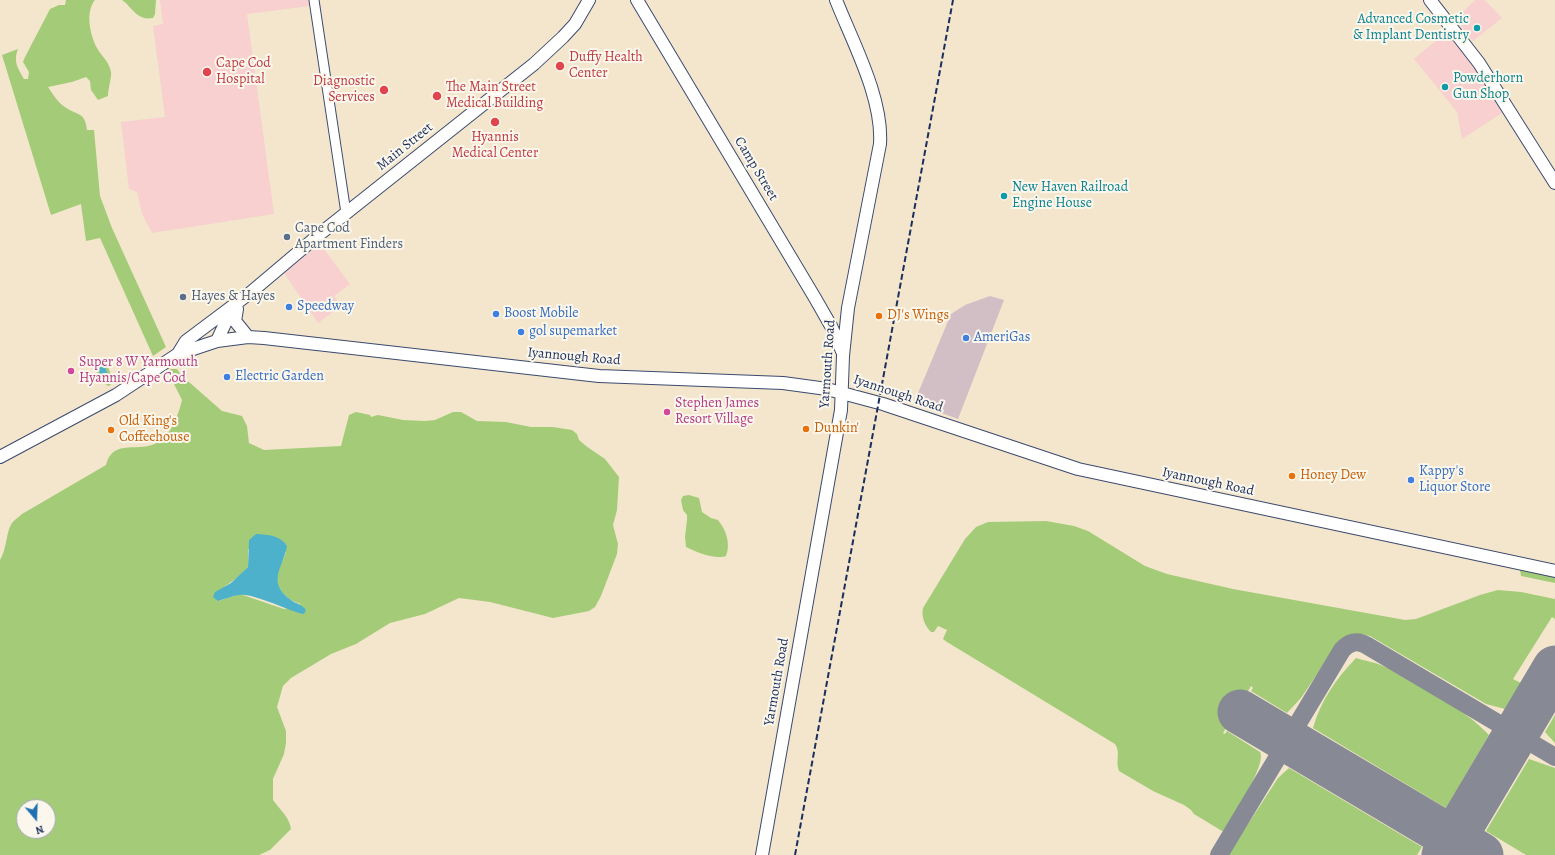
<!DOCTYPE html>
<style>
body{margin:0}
#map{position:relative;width:1555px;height:855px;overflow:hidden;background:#f3e6cc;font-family:Alegreya,serif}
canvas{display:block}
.north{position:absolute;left:16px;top:799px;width:40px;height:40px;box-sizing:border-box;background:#fbf7ec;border:1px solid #a1a7b3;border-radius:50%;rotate:161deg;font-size:11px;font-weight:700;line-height:16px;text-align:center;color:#1b2f5e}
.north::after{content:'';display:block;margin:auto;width:14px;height:18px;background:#1f6fb2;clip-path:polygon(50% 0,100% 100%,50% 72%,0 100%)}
</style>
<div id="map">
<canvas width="1555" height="855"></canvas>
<div class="north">N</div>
</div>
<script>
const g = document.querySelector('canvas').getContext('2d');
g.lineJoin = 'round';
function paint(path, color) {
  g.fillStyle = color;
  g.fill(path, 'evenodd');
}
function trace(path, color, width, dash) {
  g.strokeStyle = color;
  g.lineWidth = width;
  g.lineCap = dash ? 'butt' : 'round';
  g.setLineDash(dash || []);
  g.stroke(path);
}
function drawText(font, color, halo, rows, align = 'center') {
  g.font = font + ' Alegreya,serif';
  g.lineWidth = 4;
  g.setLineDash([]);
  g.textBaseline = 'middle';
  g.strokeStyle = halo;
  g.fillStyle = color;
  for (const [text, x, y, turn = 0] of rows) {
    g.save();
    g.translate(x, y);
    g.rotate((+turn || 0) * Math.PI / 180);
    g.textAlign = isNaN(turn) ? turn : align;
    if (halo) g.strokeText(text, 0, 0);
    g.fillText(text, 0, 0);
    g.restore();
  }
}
paint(new Path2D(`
 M160 0H310V6L247 14 274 214 152 233 142 214 137 192 129 189 121 122 165 117 153 26 163 24Z
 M1475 0H1485L1502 18 1473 41 1456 19Z
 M1447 31 1472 61 1502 113 1462 139 1457 112 1414 59Z
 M320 244 350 284 334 296 341 306 318 323 284 273Z`), '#f7d0cf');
paint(new Path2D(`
 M990 296 1004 300 958 419 914 403 951 314 965 305Z`), '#d2bec5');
paint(new Path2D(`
 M66 0H95C85 12 90 35 97 48 102 57 109 61 111 72 112 76 108 89 108 96L98 100 91 90 90 81 86 77 72 82 48 87C53 94 57 102 65 107 77 116 85 111 87 130H94L100 196 112 228 166 347 153 356 100 238 86 241 81 204 51 215 2 55 18 49C13 62 18 68 24 79H28L29 72 23 62 25 57 50 9 59 5H65Z
 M122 0H156L155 14 153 18C137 21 133 8 122 0Z
 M103 362 107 365 114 381 109 386 106 385 94 368Z
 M171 369H177L181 375 222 411 242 416 247 426 249 443 264 450 341 446 349 415 356 412 370 415 371 417 378 415 403 420 425 421 435 420 453 412H461L477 421 506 422 531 427H553L572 430 577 434 579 440 586 446 605 459 619 477 617 510 613 525 618 544 617 554 601 596 595 607 589 611 553 618 490 602 459 598 425 614 390 623 356 644 331 654 291 678 283 686 277 707 286 731V743L284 754 273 779V800C280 810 289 816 291 829L270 850 259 855H0V560C7 549 6 531 12 523 14 520 19 517 22 514L106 465C113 437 140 454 158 442 172 433 178 416 182 400L168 372ZM248 549 286 552C284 559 279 566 277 572 274 589 287 600 301 604L284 609 240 594 218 601 224 587 238 577 248 567ZM24 807H48V831H24Z
 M689 495 699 498 702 512 711 518 718 520C726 530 731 543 726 556 715 560 696 552 686 547L685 537 687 520V515L683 510 681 500 683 496Z
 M1046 521 1074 526 1088 531 1145 566 1167 574 1233 589 1405 620 1416 619 1480 595 1498 590 1521 592 1555 599V619L1552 617 1513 679 1521 683 1505 709 1486 704 1370 636C1359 632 1349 634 1340 640L1301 698 1287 713 1251 691 1253 688 1251 686 1245 696 1248 699 1232 725 1229 723 1223 733 1225 734 1227 731 1260 752C1267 764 1233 816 1226 830L1222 831 1194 814 1191 810 1184 805 1153 791 1119 771C1115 762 1121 752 1115 744L947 642 943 639 947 630 938 626 934 632H931C925 626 921 617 923 608L965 539 976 527 988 522Z
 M1520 570 1555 576V583L1521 576Z
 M1356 658C1365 661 1375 662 1383 666 1414 679 1467 711 1489 735L1446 808 1313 728C1321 700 1336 679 1356 658Z
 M1555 715V743L1545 732Z
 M1529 759 1555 768V855H1526L1486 831Z
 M1289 768 1422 847 1417 855H1228L1278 778Z`), '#a4cc78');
paint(new Path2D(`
 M104 365 109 377 105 380 97 369Z
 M256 534C269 535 280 535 287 546 283 568 266 582 291 600 296 604 302 604 306 610L304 614C288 611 252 592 239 595 232 596 225 599 218 601L213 597 215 592 231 583 248 567 249 540Z`), '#4db1cc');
trace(new Path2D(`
 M1506 752 1519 742H1530
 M1219 855 1342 650C1349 642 1357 640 1366 645L1555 757`), '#878a95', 18);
trace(new Path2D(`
 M1240 712 1481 855
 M1444 855 1555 668`), '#878a95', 45);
const minor = new Path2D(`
 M314 0 346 213`);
const major = new Path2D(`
 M637 0 815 298 831 326 842 351
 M1430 0 1479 63 1555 183
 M237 309 235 321 248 337
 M217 341 228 317 237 309
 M178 354 186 341 250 293 321 233 534 64 563 37 575 24 589 0
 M0 457 116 395 178 354 217 341 248 337 264 338 599 376 783 383 827 389 883 404 1078 469 1555 571
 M762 855 841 410 843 356 848 308 880 144C883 98 853 43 836 0`);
trace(minor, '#3b4a6e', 11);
trace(major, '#3b4a6e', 14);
trace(minor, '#fff', 9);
trace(major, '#fff', 12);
trace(new Path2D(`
 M795 855 953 0`), '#1b2f5e', 2, [6, 3]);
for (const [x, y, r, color] of [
 [1477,28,4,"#0f9aa8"],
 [560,66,5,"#e0444e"],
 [207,72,5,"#e0444e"],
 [1445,87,4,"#0f9aa8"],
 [384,90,5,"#e0444e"],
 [437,96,5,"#e0444e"],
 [495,122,5,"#e0444e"],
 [1004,196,4,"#0f9aa8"],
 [287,237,4,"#5c6f8a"],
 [183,297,4,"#5c6f8a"],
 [289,307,4,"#3f7fe0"],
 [496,314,4,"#3f7fe0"],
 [879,316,4,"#e8710a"],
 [521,332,4,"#3f7fe0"],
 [966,338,4,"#3f7fe0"],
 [71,371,4,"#d1479c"],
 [227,377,4,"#3f7fe0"],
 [667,412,4,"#d1479c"],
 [806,429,4,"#e8710a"],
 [111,430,4,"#e8710a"],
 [1292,476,4,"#e8710a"],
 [1411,480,4,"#3f7fe0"]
]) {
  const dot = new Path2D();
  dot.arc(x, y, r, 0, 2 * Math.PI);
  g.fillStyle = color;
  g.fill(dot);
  trace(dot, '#fbf7ec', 1.5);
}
drawText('14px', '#0d838f', '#fbf7ec', [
 ["Advanced Cosmetic",1469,20,"right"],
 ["& Implant Dentistry",1469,36,"right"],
 ["Powderhorn",1453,79],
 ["Gun Shop",1453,95],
 ["New Haven Railroad",1012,188],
 ["Engine House",1012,204]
], 'left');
drawText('14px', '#be3a42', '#fbf7ec', [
 ["Duffy Health",569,58],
 ["Center",569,74],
 ["Cape Cod",216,64],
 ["Hospital",216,80],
 ["Diagnostic",375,82,"right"],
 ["Services",375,98,"right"],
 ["The Main Street",446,88],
 ["Medical Building",446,104],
 ["Hyannis",495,138,"center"],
 ["Medical Center",495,154,"center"]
], 'left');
drawText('14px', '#1b2f5e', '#fbf7ec', [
 ["Main Street",405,147,-39],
 ["Camp Street",756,169,59],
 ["Iyannough Road",574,357,5],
 ["Yarmouth Road",828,364,-86],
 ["Iyannough Road",898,394,18],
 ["Iyannough Road",1208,482,12],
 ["Yarmouth Road",777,682,-80]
]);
drawText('14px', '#4e5e75', '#fbf7ec', [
 ["Cape Cod",295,229],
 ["Apartment Finders",295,245],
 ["Hayes & Hayes",191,297]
], 'left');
drawText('14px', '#366cbe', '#fbf7ec', [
 ["Speedway",297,307],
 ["Boost Mobile",504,314],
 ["gol supemarket",529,332],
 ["AmeriGas",974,338],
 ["Electric Garden",235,377],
 ["Kappy's",1419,472],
 ["Liquor Store",1419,488]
], 'left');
drawText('14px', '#c56008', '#fbf7ec', [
 ["DJ's Wings",887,316],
 ["Old King's",119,422],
 ["Coffeehouse",119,438],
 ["Dunkin'",814,429],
 ["Honey Dew",1300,476]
], 'left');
drawText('14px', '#b23c85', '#fbf7ec', [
 ["Super 8 W Yarmouth",79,363],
 ["Hyannis/Cape Cod",79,379],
 ["Stephen James",675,404],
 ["Resort Village",675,420]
], 'left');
</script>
